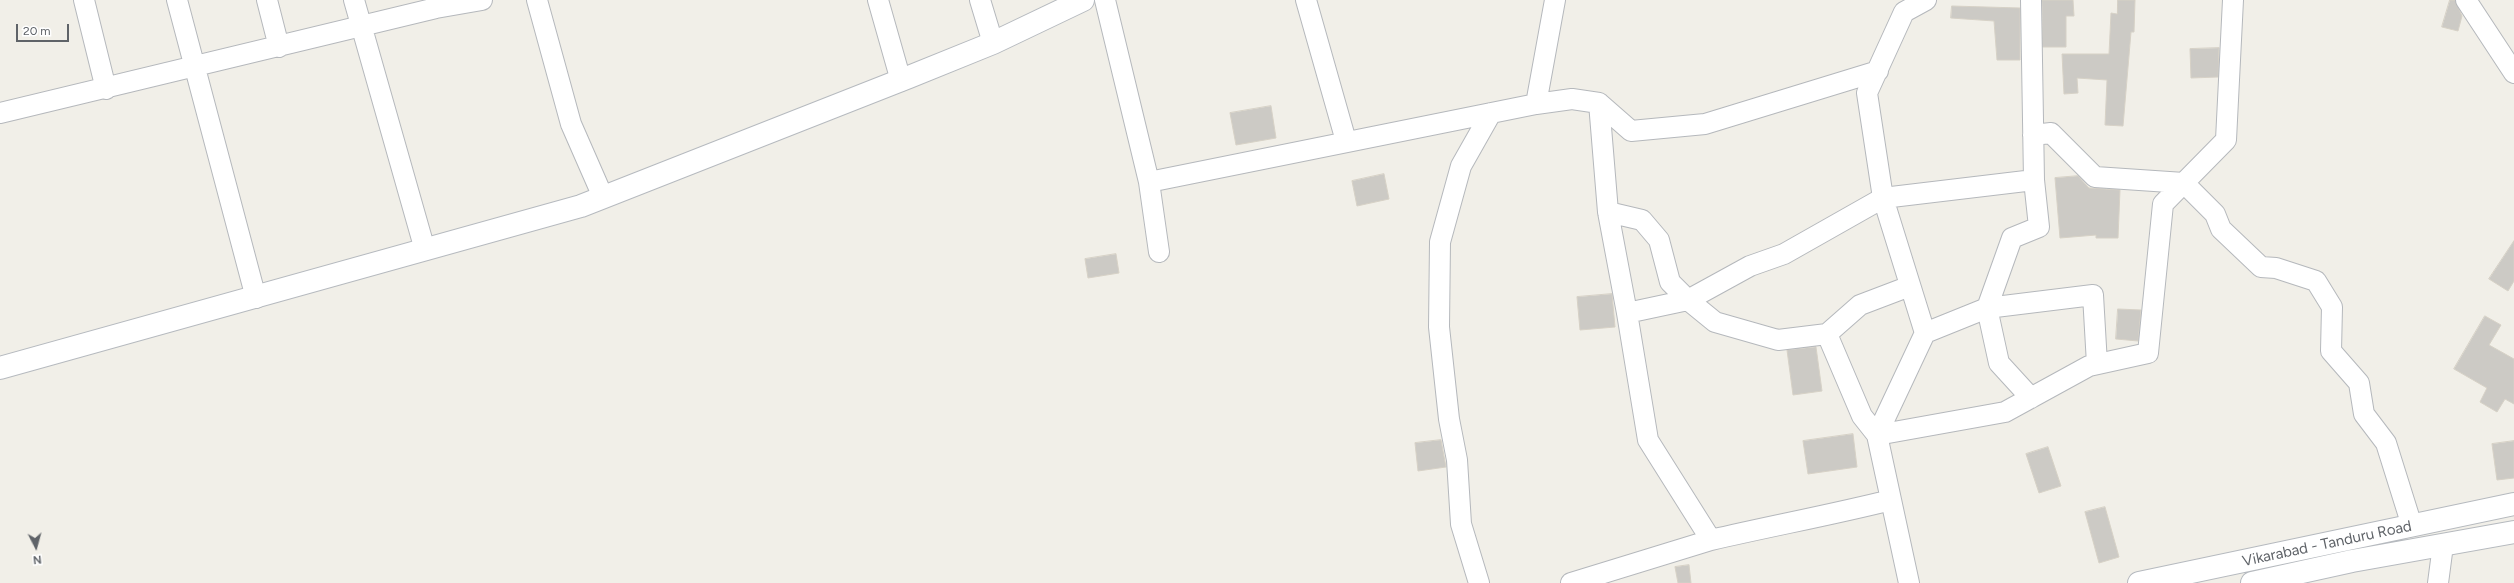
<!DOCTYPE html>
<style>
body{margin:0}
#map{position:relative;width:2514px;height:583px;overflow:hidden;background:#f1efe8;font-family:Figtree,sans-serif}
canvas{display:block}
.north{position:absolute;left:16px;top:527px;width:40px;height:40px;-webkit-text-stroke:3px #fff;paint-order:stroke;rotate:174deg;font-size:11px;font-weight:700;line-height:16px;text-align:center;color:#5f6368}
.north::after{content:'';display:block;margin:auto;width:14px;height:18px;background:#5f6368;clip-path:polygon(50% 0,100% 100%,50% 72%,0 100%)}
.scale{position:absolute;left:16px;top:24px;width:53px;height:18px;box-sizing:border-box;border:2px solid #5f6368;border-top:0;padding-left:5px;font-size:12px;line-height:14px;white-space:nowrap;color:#5f6368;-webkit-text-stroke:3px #fff;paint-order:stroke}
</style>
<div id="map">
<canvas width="2514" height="583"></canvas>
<div class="north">N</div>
<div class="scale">20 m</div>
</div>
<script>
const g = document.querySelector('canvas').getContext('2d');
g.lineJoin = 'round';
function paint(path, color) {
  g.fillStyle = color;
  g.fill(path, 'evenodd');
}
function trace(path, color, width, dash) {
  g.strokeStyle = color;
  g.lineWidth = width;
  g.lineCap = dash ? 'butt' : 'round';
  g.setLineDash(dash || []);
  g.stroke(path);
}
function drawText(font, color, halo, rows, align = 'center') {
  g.font = font + ' Figtree,sans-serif';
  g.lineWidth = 4;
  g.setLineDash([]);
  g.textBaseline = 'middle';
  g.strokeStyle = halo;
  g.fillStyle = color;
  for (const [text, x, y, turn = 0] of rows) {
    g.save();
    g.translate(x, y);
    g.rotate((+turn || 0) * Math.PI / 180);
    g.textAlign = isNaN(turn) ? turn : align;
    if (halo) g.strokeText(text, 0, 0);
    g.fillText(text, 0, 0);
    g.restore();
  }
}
const building = new Path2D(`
 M2042 0H2073L2074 16H2066V47H2043Z
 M2118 0H2135L2134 32H2131L2123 126 2105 125 2107 80 2077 78 2078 93 2064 94 2062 54H2109L2111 13 2117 14Z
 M2450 0H2455L2462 16 2458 31 2442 27Z
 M1952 6 2020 8V60H1997L1994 21 1951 18Z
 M2219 48 2218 77 2191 78 2190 49Z
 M1271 106 1276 138 1236 145 1230 113Z
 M1384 174 1389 199 1357 206 1352 181Z
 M2078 176 2089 188 2120 190 2118 238H2096V235L2060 238 2055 178Z
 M2514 241V281L2508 291 2489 279Z
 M1116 254 1119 273 1088 278 1085 259Z
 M1612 294 1615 327 1580 330 1577 297Z
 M2118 309 2141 310 2138 341 2116 339Z
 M2485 316 2501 325 2489 345 2514 359V404L2505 399 2497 412 2480 402 2487 388 2454 369Z
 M1816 347 1822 391 1793 395 1787 350Z
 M1853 434 1857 467 1808 474 1803 441Z
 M1441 440 1446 467 1418 471 1415 443Z
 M2514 441V478L2497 480 2492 444Z
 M2048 447 2061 486 2039 493 2026 454Z
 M2105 507 2119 557 2099 563 2085 512Z
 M1689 565 1691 583H1678L1675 567Z`);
paint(building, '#cccac5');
trace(building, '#d6d1c6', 1);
const street = new Path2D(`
 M84 0 106 89
 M177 0 256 298
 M267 0 279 47
 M354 0 425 250
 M537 0 571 124 603 197
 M878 0 901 81
 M980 0 993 43
 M1105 0 1149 182
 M1306 0 1346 141
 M1926 0 1904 12 1867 93 1883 198 2034 180 2031 0
 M2466 0 2514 73
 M1536 104 1555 0
 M0 113 436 8 482 0
 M2033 135 2051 133 2095 177 2184 183 2215 214 2221 229 2261 267 2276 268 2316 281 2332 307 2331 351 2359 383 2364 414 2386 443 2412 526
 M1608 212 1642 220 1659 240 1670 282 1688 300 1715 322 1778 340 1827 334 1860 305 1910 286
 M1159 252 1149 182 1536 104 1572 99 1599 103 1631 131 1705 124 1878 71
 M1627 313 1688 300 1750 266 1784 254 1883 198 1925 333 1877 435 1862 416 1827 334
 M1925 333 1987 308 2012 238 2039 227 2034 180
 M2031 398 1999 363 1987 308 2093 295 2097 364
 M1711 540C1771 526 1831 515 1891 500
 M1479 583 1461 524 1457 460 1449 419 1439 327 1440 242 1461 166 1491 113
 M1571 583 1711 540 1648 440 1627 313 1608 212 1599 103
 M1909 583 1877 435 2005 412 2089 366 2148 353 2163 204 2226 140 2233 0
 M2438 583 2443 545`);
const secondary = new Path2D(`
 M0 368 581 206 909 77 993 43 1083 0
 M2139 583 2514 504
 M2252 583 2352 561 2514 532`);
trace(street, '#b5b8bc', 22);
trace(secondary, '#b6babf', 24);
trace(street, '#fff', 20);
trace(secondary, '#fff', 22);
drawText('15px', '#5f6368', '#fff', [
 ["Vikarabad - Tanduru Road",2327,544,-12]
]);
</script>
